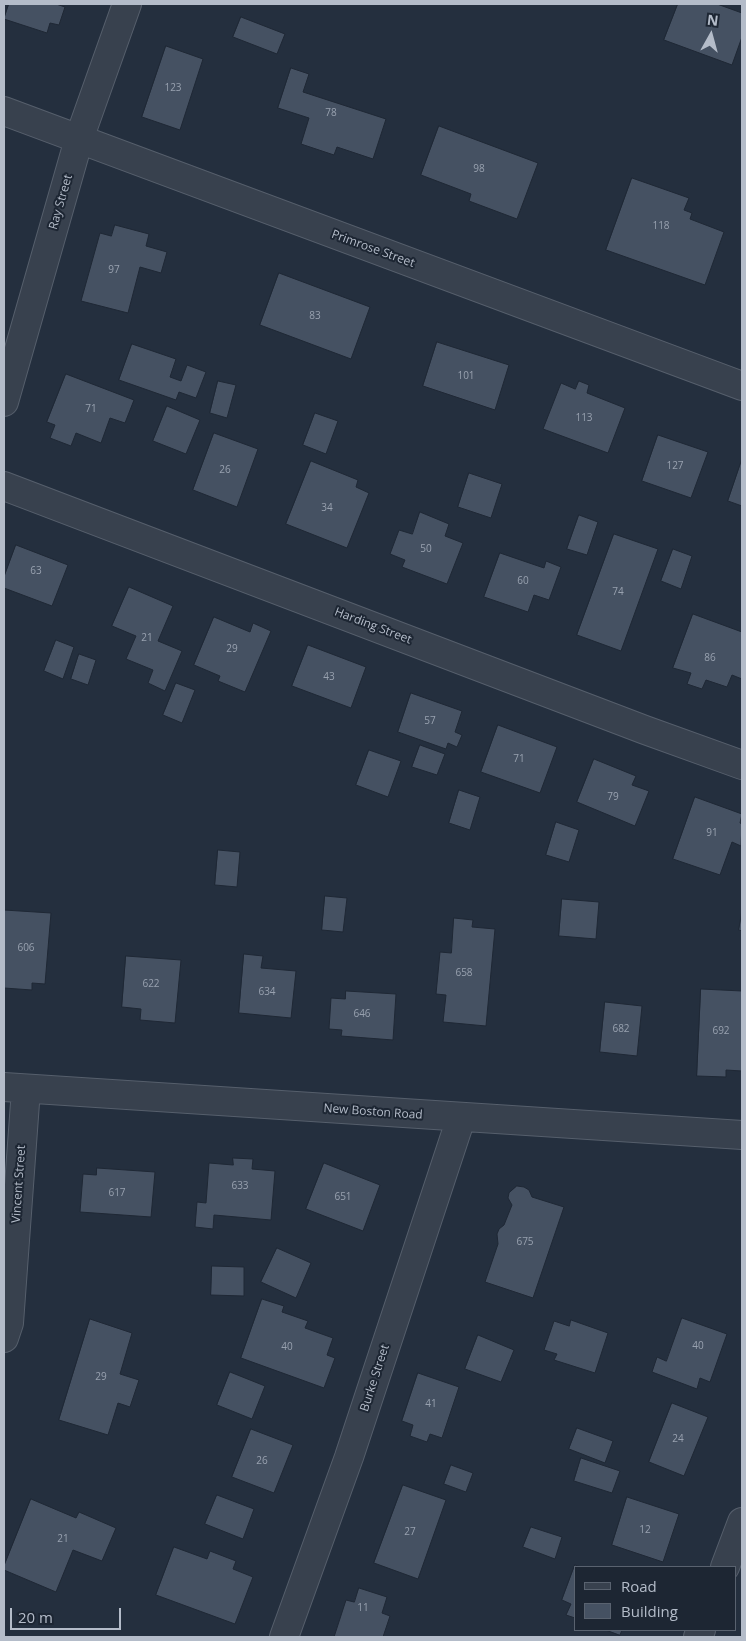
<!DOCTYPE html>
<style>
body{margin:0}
#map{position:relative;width:746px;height:1641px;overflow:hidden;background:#242f3e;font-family:"Open Sans",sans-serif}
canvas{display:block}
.frame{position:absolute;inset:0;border:5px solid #b4bcc9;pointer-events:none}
.legend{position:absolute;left:574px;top:1566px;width:162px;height:65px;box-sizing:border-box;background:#1d2633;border:1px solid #59626f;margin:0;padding:6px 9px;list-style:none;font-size:15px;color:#b4bcc9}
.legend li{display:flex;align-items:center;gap:10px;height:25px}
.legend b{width:25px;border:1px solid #59626f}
.north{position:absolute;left:686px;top:10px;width:50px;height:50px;-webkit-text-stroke:4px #1d2633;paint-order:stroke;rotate:7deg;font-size:14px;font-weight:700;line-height:20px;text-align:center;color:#b4bcc9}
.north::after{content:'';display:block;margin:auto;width:18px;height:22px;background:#b4bcc9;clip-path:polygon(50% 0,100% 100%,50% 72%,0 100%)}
.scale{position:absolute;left:10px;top:1608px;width:111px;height:22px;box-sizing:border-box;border:2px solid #b4bcc9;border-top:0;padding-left:6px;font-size:15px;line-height:18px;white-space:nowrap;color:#b4bcc9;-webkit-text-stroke:4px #1d2633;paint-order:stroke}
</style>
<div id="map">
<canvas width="746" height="1641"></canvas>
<div class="frame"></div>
<ul class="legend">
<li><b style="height:6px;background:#38414e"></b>Road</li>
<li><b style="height:14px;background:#455162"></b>Building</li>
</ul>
<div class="north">N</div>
<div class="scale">20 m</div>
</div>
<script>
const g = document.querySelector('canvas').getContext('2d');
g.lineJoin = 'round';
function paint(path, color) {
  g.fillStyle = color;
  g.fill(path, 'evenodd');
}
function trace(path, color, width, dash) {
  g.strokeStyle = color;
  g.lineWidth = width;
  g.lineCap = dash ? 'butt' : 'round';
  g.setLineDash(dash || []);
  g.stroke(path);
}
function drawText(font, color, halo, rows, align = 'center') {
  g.font = font + ' "Open Sans",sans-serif';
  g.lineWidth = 4;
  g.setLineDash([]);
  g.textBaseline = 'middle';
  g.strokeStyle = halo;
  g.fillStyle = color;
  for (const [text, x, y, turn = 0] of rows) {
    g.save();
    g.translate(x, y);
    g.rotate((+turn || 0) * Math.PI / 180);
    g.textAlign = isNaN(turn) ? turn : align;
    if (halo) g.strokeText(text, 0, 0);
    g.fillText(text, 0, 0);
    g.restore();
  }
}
const building = new Path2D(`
 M9 4H56L65 7 59 25 50 23 47 33 4 19Z
 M678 4H717L742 13V37L732 65 664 40Z
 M241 17 285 34 277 54 233 37Z
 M166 46 203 59 180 130 142 117Z
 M291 68 309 74 303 92 386 119 373 159 337 147 334 155 301 144 309 118 278 108Z
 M439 126 538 163 517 219 469 201 471 194 421 175Z
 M632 178 689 198 684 210 692 213 690 219 724 232 705 285 606 250Z
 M115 225 149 234 146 246 167 252 161 273 140 267 128 313 81 301 100 233 111 236Z
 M279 273 370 307 351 359 260 325Z
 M437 342 509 365 495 410 423 386Z
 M132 344 176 359 170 377 181 381 187 365 206 372 196 398 179 392 176 400 119 380Z
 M66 374 134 400 125 423 110 418 101 443 76 433 71 446 50 438 55 425 47 422Z
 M218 381 236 385 227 418 210 413Z
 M579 381 589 385 587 393 625 408 608 453 543 429 561 383 575 389Z
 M167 406 200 420 186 454 153 441Z
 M315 413 338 421 326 454 303 445Z
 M214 433 258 449 237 507 193 490Z
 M658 435 708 452 691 498 642 481Z
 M742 459V506L728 501Z
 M311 461 358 480 356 487 369 493 347 548 286 524Z
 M469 473 502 484 491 518 458 507Z
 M420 512 449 524 445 536 463 543 447 584 402 567 405 560 390 554 399 530 412 534Z
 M579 515 598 522 587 555 567 549Z
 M614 534 658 549 621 651 577 635Z
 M16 545 68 565 52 606 4 588V577Z
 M673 549 692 556 681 589 661 581Z
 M500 553 544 568 546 561 561 567 549 600 534 595 528 612 484 597Z
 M129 587 173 606 158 641 182 651 165 691 148 683 153 670 126 659 136 636 112 626Z
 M693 614 742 632V679L732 675 727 687 706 680 702 689 687 684 691 673 673 668Z
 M214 617 250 632 253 623 271 631 245 692 218 681 220 676 194 665Z
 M56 640 74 647 63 679 44 671Z
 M308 645 366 667 351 708 292 686Z
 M79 654 96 660 88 685 71 679Z
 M176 683 195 690 182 723 163 715Z
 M411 693 462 711 455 732 462 735 457 747 448 743 446 749 398 732Z
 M498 725 557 747 540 793 481 772Z
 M420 745 445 754 437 775 412 767Z
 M369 750 401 761 388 797 356 785Z
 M594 759 636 776 632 785 649 791 635 826 577 802Z
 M459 790 480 797 470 830 449 823Z
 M695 797 742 814 740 823 742 824 741 846 732 842 720 875 673 859Z
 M556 822 579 830 569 862 546 855Z
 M218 850 240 852 237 887 215 885Z
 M325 896 347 898 343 932 322 930Z
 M562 899 599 902 596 939 559 936Z
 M4 910 51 913 45 984 32 983V990L4 988Z
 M742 911V931L739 930Z
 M454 918 473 920 472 927 495 929 486 1026 443 1022 446 995 436 994 440 952 451 953Z
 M244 954 263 956 261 968 296 971 291 1018 239 1013Z
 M126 956 181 960 175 1023 140 1020 141 1009 122 1007Z
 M701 989 742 991V1071L726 1070V1077L697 1076Z
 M346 991 396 994 393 1040 341 1036 342 1030 329 1029 331 998 345 999Z
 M605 1002 642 1006 637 1056 600 1052Z
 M233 1158 253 1159 252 1169 275 1171 271 1220 214 1215 213 1229 195 1227 197 1202 206 1203 209 1163 233 1165Z
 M324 1163 380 1185 363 1231 306 1209Z
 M97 1168 155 1172 151 1217 80 1212 83 1174 96 1175Z
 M517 1186 524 1187 529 1190 532 1197 564 1207 533 1298 485 1282 498 1244 497 1234 499 1229 504 1225 512 1205 508 1198 509 1193Z
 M277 1248 311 1263 296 1298 261 1282Z
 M212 1266 244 1267V1296L211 1295Z
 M262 1299 284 1306 282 1312 308 1321 305 1328 333 1338 327 1355 335 1358 324 1388 241 1358Z
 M682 1318 727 1334 710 1382 700 1378 697 1389 652 1372 657 1357 666 1361Z
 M90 1319 132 1333 120 1374 139 1380 130 1407 118 1403 108 1435 59 1420Z
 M571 1320 608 1333 595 1373 554 1360 557 1354 544 1350 554 1321 569 1326Z
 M478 1335 514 1350 501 1382 465 1369Z
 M230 1372 265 1386 252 1419 217 1405Z
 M418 1373 459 1387 442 1438 430 1434 427 1442 410 1436 413 1425 402 1421Z
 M672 1403 708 1417 684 1476 649 1462Z
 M577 1428 613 1441 605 1463 569 1449Z
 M251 1429 293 1445 274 1493 232 1477Z
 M581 1458 620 1471 612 1493 574 1481Z
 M451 1465 473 1473 466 1492 444 1484Z
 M403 1485 446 1500 418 1579 374 1563Z
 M217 1495 254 1509 243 1539 205 1524Z
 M627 1497 679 1514 663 1562 612 1545Z
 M31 1499 76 1518 79 1512 116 1528 102 1561 73 1550 56 1592 4 1570V1566Z
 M531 1527 562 1537 555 1559 523 1547Z
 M174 1547 207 1559 210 1551 236 1561 233 1569 253 1577 235 1624 156 1595Z
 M575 1565 581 1567H575V1618L566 1615 571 1604 562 1600Z
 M359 1588 387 1597 382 1613 390 1616 383 1637H334L346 1600 354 1602Z
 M606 1630H622L620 1635Z`);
paint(building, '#455162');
trace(building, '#1f2835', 1);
const minor = new Path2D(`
 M4 111 742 386
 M4 402 79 139 127 4
 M4 486 645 730 742 765
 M4 1087 742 1135
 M4 1338 9 1323 26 1089
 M725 1567 742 1522
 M284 1637 349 1457 461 1118
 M698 1637 701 1630`);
trace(minor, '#565f6c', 30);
trace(minor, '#38414e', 28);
drawText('10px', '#98a1af', null, [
 ["123",173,88],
 ["78",331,113],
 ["98",479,169],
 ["118",661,226],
 ["97",114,270],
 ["83",315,316],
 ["101",466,376],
 ["71",91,409],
 ["113",584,418],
 ["127",675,466],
 ["26",225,470],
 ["34",327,508],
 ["50",426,549],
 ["63",36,571],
 ["60",523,581],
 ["74",618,592],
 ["21",147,638],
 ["29",232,649],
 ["86",710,658],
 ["43",329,677],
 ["57",430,721],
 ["71",519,759],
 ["79",613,797],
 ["91",712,833],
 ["606",26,948],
 ["658",464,973],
 ["622",151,984],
 ["634",267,992],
 ["646",362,1014],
 ["682",621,1029],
 ["692",721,1031],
 ["633",240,1186],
 ["617",117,1193],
 ["651",343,1197],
 ["675",525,1242],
 ["40",698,1346],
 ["40",287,1347],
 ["29",101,1377],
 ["41",431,1404],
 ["24",678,1439],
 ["26",262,1461],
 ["12",645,1530],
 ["27",410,1532],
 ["21",63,1539],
 ["11",363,1608]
]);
drawText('12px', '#b4bcc9', '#1d2633', [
 ["Ray Street",61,202,-74],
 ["Primrose Street",373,249,20],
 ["Harding Street",373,626,21],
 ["New Boston Road",373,1112,4],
 ["Vincent Street",19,1184,-86],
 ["Burke Street",375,1378,-72]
]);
</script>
